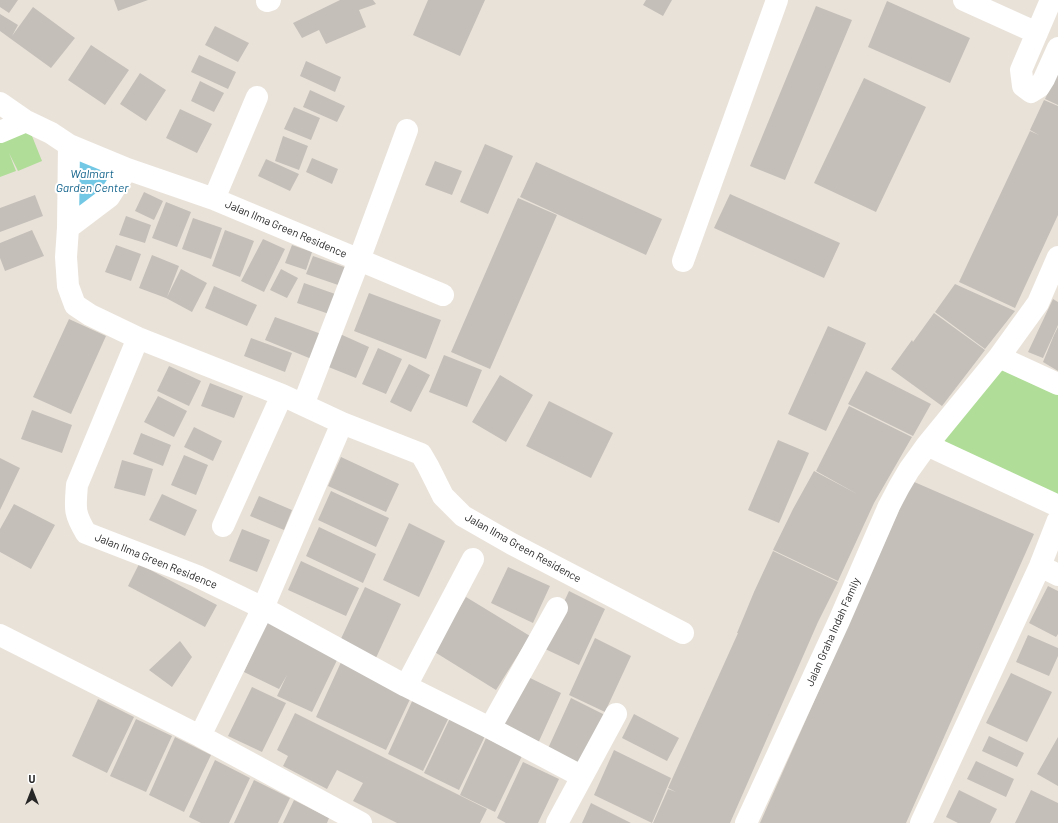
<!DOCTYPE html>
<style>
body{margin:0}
#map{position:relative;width:1058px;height:823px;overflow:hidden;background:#e9e2d9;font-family:Barlow,sans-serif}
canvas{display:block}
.north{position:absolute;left:12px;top:771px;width:40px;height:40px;-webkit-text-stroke:3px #fff;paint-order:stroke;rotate:0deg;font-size:11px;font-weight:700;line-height:16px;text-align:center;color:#272727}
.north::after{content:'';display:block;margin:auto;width:14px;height:18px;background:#272727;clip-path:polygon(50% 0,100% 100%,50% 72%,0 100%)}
</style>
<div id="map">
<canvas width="1058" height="823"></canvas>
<div class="north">U</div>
</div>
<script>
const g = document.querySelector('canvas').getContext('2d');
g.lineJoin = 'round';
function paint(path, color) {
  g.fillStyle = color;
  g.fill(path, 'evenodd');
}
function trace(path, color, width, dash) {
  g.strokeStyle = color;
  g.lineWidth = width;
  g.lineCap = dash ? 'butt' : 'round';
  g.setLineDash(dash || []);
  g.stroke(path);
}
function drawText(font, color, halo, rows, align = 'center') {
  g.font = font + ' Barlow,sans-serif';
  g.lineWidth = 4;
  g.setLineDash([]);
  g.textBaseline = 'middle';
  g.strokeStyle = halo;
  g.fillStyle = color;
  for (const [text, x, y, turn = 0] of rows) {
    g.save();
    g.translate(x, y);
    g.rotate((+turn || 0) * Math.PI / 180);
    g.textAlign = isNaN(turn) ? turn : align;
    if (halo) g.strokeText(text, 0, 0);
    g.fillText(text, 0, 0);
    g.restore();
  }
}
paint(new Path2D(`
 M30 131 42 161 18 171 9 153 16 171 0 177V142Z
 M999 357 1058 384V506L927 445Z`), '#b0dd98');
paint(new Path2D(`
 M74 154 118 172 75 216Z`), '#72c8e5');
paint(new Path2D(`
 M0 0H18L9 13 0 7Z
 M114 0H148L118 11Z
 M340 0H373L376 4 359 10 366 27 326 44 319 30 302 38 293 23Z
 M428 0H485L460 56 413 35Z
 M646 0H672L663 16 643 5Z
 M887 1 970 38 950 83 868 47Z
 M816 6 852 20 785 180 750 166Z
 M33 7 75 38 51 68 0 31V14L18 25 12 36Z
 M215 26 249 43 238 62 205 45Z
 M91 45 129 70 105 105 68 80Z
 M199 55 236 72 228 89 191 72Z
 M306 61 341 77 335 92 300 76Z
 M1058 71V105L1045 99Z
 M140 73 166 90 146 121 120 104Z
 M864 78 926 107 876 212 814 183Z
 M200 81 224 93 214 112 191 101Z
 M310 90 345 106 337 122 303 107Z
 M1044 100 1058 106V215L1015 308 959 282 1030 131 1039 135 1030 130Z
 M294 107 320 118 311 140 284 129Z
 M180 109 212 124 197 153 166 138Z
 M283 136 308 146 299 170 275 161Z
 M485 144 513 156 488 214 460 202Z
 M312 158 338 169 332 184 306 172Z
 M266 159 299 174 290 191 258 176Z
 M435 161 462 171 452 195 425 185Z
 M536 162 662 219 646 255 520 197Z
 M144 192 163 201 154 220 135 211Z
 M730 194 840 243 824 278 714 228Z
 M35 195 43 216 0 232V208Z
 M518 198 557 215 490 369 451 352Z
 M166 202 191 212 177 247 152 238Z
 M126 216 151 225 145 243 119 235Z
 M193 218 222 228 211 259 182 249Z
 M32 230 44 256 5 271 0 258V243Z
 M225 230 254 241 240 277 212 266Z
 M263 239 285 249 264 292 241 281Z
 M116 245 141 254 131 281 105 272Z
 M292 245 312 252 306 270 285 263Z
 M152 255 179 266 167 297 181 269 207 283 192 312 166 298 139 288Z
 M313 256 350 269 344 287 306 274Z
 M281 269 298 278 287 298 270 290Z
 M304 283 338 295 332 315 297 303Z
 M955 284 1015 311 985 349 935 312Z
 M214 286 257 305 247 326 205 308Z
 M369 293 441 320 426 359 354 331Z
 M1053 299 1058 302V325L1043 358 1028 352Z
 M934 313 985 350 942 406 891 369 912 340 913 342Z
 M275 317 324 335 314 360 265 340Z
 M69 319 106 336 71 414 33 397Z
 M828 326 866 343 826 431 788 414Z
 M1058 327V371L1043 362 1054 335Z
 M340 334 369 347 356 378 326 366Z
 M251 338 292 353 285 372 244 356Z
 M378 348 402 359 386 394 362 384Z
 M444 355 482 370 467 407 429 392Z
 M409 364 430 375 411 412 390 402Z
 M169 366 201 381 189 406 157 391Z
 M866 371 931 404 913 436 848 404Z
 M500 375 533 395 506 442 472 422Z
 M210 383 243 396 234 418 201 406Z
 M158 396 187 411 174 437 144 422Z
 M549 401 613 433 591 478 526 446Z
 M849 406 912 437 874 503 838 581 773 550 793 509 814 471 859 495 816 471Z
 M32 410 72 425 62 453 21 439Z
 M194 427 222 441 213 461 184 447Z
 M141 433 171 445 163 466 133 454Z
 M778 440 809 453 779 523 748 510Z
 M184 455 208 465 196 495 171 485Z
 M341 457 399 484 386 512 328 486Z
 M0 458 20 468 0 510Z
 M122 460 153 469 145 496 114 488Z
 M912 481 1034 534 906 823H760Z
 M331 491 389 518 376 547 318 520Z
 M162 494 197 510 185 536 149 520Z
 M259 496 292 510 284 530 250 516Z
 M14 504 55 525 31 569 0 552V529Z
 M409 523 445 541 419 597 383 580Z
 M319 527 376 554 363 583 306 556Z
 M242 529 270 540 257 572 229 561Z
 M773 551 838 582 818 622 730 823H653L668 789 676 792 668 788 738 633H737L754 592Z
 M301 561 359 588 346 616 288 590Z
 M139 564 217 605 205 627 128 586Z
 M508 567 550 586 533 623 491 603Z
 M1048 586 1058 591V634L1056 637 1029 623Z
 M365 587 401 604 375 660 339 643Z
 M569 591 605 609 579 665 543 648Z
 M466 597 530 636 496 690 433 651Z
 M270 615 339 656 312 712 277 696 287 675 279 689 244 672Z
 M1028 635 1058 648V656L1049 676 1016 662Z
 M595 638 631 656 605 712 569 695Z
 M180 641 192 657 172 687 149 670Z
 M342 660 412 695 386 750 316 717Z
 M1011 673 1052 692 1027 742 986 723Z
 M526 676 561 693 535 750 499 733Z
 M252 687 286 703 262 752 228 736Z
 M414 697 450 715 423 771 388 754Z
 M571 698 607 716 580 772 545 755Z
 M98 699 134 717 107 773 72 756Z
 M295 713 487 809 480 823H397L353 801 363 783 337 770 327 789 283 766 288 756 277 750Z
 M634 714 679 738 667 761 622 738Z
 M451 716 486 734 459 790 424 773Z
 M136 719 172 736 146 792 110 776Z
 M989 736 1024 753 1017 767 982 751Z
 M175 737 211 755 184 812 149 795Z
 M1058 737V786L1037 774Z
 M486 738 522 756 495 812 460 795Z
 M614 750 671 778 652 823 594 795Z
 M215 760 250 778 229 823H201L189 817Z
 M976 761 1014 779 1006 797 967 779Z
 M523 762 559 779 538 823H506L497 818Z
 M254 780 290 798 278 823H234Z
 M959 790 997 809 990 823H958L946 817Z
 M1031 790 1058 803V823H1015Z
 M294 800 329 818 327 823H283Z
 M591 803 631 823H582Z`), '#c4bfb9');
trace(new Path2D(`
 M964 0 1037 33
 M1051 0 1021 70 1023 86 1031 92 1039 87 1044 79 1058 48
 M267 1 270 0
 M0 103 26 121 51 133 69 145 127 169 214 199 257 97
 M0 132 26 121
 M69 145 68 228 66 257 68 286 75 305 90 315 138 338 282 395 342 423 421 454 428 466 443 496 463 516 512 544 683 633
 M214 199 443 295
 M68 228 109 197 127 169
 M683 261 777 0
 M138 338 77 485C75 509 74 513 86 533L197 576 263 608 406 686 490 728 581 776
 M999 357 1058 384
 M303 405 359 260 407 130
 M927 445 1058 506
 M223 526 282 395
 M1040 566 1058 575
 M0 635 200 736 361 823
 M406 686 473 559
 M490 728 557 608
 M200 736 263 608 342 423
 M557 823 616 714
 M746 823 839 621 889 506 899 487 909 470 927 445 999 357 1038 303 1058 257
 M921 823 1040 566 1058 520`), '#fff', 22);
drawText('11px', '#272727', '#fff', [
 ["Jalan Ilma Green Residence",286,229,23],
 ["Jalan Ilma Green Residence",523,548,29],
 ["Jalan Ilma Green Residence",156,561,22],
 ["Jalan Graha Indah Family",833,632,-66]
]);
drawText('italic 12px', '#15658d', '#fff', [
 ["Walmart",92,174],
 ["Garden Center",92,188]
]);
</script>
